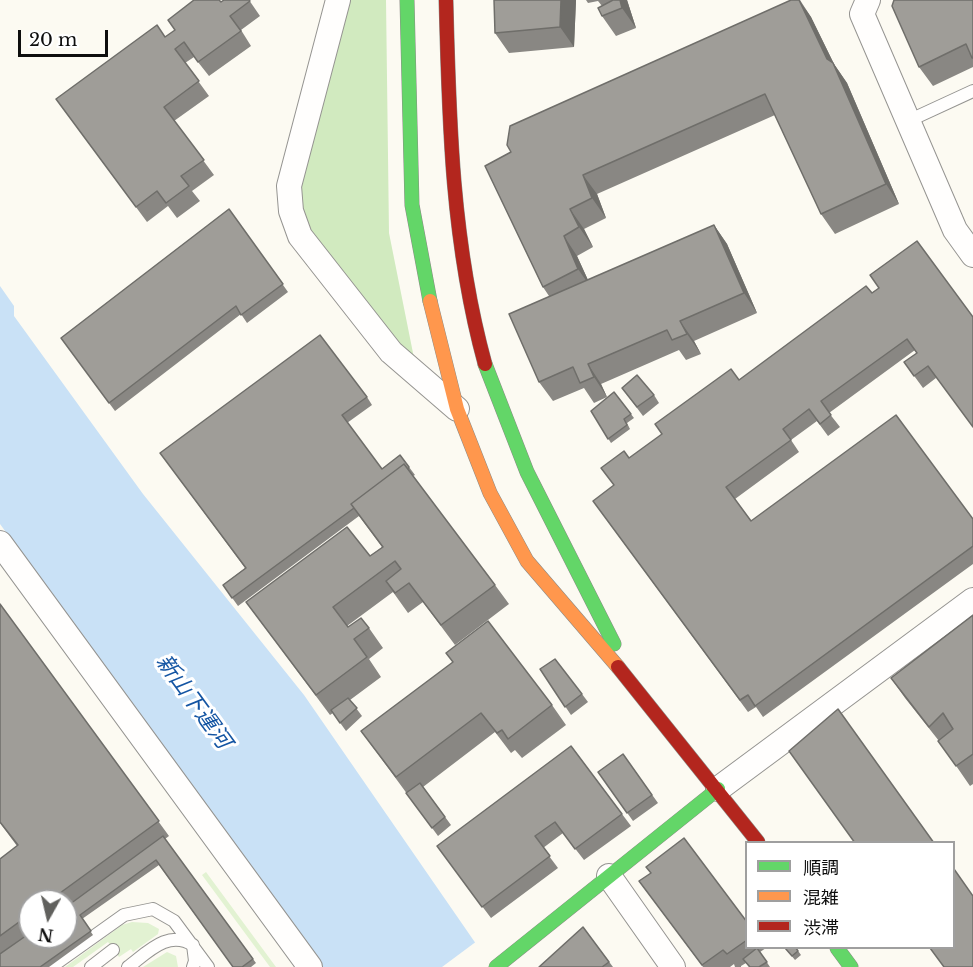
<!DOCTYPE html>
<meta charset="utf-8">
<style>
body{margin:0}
#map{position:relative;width:973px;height:967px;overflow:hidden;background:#fcfaf2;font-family:"Libre Baskerville","Noto Sans JP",serif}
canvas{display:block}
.legend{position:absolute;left:745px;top:841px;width:210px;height:108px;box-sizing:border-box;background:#fff;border:2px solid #9f9f9f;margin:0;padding:8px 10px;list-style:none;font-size:18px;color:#0e0e0e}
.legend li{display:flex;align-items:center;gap:12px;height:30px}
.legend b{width:30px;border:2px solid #9f9f9f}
.north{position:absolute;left:18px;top:889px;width:60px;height:60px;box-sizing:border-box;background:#fff;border:2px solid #9f9f9f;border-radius:50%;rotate:188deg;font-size:16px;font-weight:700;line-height:24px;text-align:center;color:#0e0e0e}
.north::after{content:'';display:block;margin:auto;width:21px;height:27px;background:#61615e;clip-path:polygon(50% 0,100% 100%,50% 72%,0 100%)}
.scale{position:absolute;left:18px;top:30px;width:90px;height:27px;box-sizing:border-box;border:3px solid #0e0e0e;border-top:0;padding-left:8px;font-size:18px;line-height:21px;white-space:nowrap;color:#0e0e0e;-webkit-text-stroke:4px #fff;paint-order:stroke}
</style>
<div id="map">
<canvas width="973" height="967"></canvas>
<ul class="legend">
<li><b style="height:8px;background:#63d668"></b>順調</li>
<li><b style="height:8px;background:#ff974d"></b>混雑</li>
<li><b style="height:8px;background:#b3261e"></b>渋滞</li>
</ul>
<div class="north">N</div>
<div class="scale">20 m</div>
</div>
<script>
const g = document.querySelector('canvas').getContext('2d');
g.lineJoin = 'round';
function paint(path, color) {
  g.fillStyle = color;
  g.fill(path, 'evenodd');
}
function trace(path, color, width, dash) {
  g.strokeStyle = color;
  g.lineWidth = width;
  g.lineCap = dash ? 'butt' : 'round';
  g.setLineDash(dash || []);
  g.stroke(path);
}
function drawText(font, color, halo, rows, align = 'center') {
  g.font = font + ' "Libre Baskerville","Noto Sans JP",serif';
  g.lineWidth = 6;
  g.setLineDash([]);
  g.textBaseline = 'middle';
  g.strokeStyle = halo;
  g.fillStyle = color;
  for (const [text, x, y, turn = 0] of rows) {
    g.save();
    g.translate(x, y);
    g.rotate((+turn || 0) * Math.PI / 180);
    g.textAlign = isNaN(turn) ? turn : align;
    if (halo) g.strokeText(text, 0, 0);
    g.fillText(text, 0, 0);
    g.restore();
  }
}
paint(new Path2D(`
 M206 872 276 967H270L202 875Z
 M132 922 148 923 159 929 158 934 133 952 131 949 119 957 108 942 73 967H65L122 925Z
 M167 952 176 956 178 967H143Z`), '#e2f2d2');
paint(new Path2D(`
 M350 0H386L389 233 417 373 301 224 299 176Z`), '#d1eabf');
paint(new Path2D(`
 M0 286 14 306V316L143 494 304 695 492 967H323L0 524Z`), '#c9e1f6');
paint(new Path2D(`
 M477 941 495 967H442Z`), '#fcfaf2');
const lane = new Path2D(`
 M908 121 973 91
 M51 967 124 915 153 909 174 921 208 967
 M91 967 113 950
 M128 967C147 953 168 929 193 945L195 961 193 967`);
const street = new Path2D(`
 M338 0 289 186 291 211 300 236 391 352 457 409
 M868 0 862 14 955 230 973 255
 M0 543 310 967
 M718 789 973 600
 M609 876 673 967`);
const fast = new Path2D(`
 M407 0 412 205 430 301
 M485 364 527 472 614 644
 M837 948 851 967
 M496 967 718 789`);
const slow = new Path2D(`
 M430 301 457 409 490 493 527 561 618 667`);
const jam = new Path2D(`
 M446 0C449 123 452 244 485 364
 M618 667 758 842`);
trace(lane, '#959491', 14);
trace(street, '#959491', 26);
trace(fast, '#8c8b87', 15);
trace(slow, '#8c8b87', 15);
trace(jam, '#8c8b87', 15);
trace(lane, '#fffefd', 12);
trace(street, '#fffefd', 24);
trace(fast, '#63d668', 14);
trace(slow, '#ff974d', 14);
trace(jam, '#b3261e', 14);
paint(new Path2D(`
 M249 0 260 16 241 30 251 46 209 76 194 57 185 63 209 96 174 121 214 175 192 191 200 201 177 218 168 206 147 222 56 99 165 37 221 2Z
 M576 0 574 47 509 53 495 33Z
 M586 0H627L636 28 616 36 602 16V6L598 1 588 3Z
 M791 0H800L811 17 834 64 847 83 899 204 835 234 821 214 775 115 597 194 606 218 584 229 593 247 577 256 588 280 714 225 727 244 757 313 694 341 701 354 686 360 679 350 601 384 607 397 594 403 584 388 553 401 539 382 549 296 543 287 485 166Z
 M973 0V67L933 86 919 67Z
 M229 209 288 292 247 323 241 314 115 411 61 338Z
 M917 241 936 378 923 388 904 362 917 353 915 350 829 413 840 427 828 436 817 421 791 440 799 452 735 499 751 521 973 519V564L763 717 756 707 748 712 601 512 629 458 739 380 879 288 870 275Z
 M622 388 654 395 659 403 643 416Z
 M614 392 634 418 627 423 630 429 611 443 591 411Z
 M367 397 372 405 347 423 382 469 400 455 415 475 413 476 495 585 509 604 455 645 423 602 408 613 393 592 347 626 348 627 369 628 383 648 369 659 381 677 350 700 362 716 346 731 333 713 330 715 246 602 370 556 382 547 359 516 238 606 223 585 245 568 160 453Z
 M0 604 169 836 165 839 256 963 251 967H233L159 865 82 919 93 935 49 967H0V859L17 846 0 823ZM30 901H66V937H30Z
 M973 615V784L970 786 939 741 905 698 891 678Z
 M453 662 552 705 566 725 522 758 515 750 511 753 495 732 423 787 451 825 438 836 361 731Z
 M540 669 582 694 588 702 571 715Z
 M571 746 631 826 584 860 563 833 543 848 558 868 491 918 445 857Z
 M623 754 658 803 633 821 598 772Z
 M639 881 747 922V948H766L760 952 770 967H749L746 963 741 966V967H735L734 964 730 967H703Z
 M583 927 613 967H539Z
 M785 948H796L801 955 795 960Z`), '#898783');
paint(new Path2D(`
 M561 0H576L574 47 560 27Z
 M620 0H627L636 28 622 8Z
 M799 0 811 17 834 64 847 83 899 204 886 184Z
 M583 175 597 194 606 218 592 198Z
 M570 209 584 229 593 247 579 227Z
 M714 225 727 244 757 313 744 293Z
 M564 236 577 256 592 289 578 269Z
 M680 321 694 341 701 354 687 334Z
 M588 364 601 384 607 397 594 377Z`), '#6f6e6a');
const building = new Path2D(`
 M194 0H219L221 2 224 0H249L250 1 230 16 241 31 198 62 184 42 175 49 199 81 164 107 204 160 181 176 189 186 166 203 157 191 136 207 56 99 157 25 165 37 175 30 168 20Z
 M494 0H561L560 27 495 33Z
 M613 0H620L622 8 602 16 598 8Z
 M791 0H799L827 59 833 63 886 184 821 214 765 94 583 175 592 198 570 209 579 227 564 236 578 269 543 287 485 166 511 152 507 145 510 126Z
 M894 0H973V58H972L966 44 919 67 892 6Z
 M229 209 283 284 241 315 236 306 109 403 61 338Z
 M714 225 744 293 680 321 687 334 672 340 667 330 588 364 594 377 580 383 573 367 539 382 509 314Z
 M917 241 973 317V427L928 366 914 376 904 362 917 353 907 339 821 401 831 415 820 424 809 409 783 429 791 440 726 487 751 521 896 415 973 519V546L755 706 748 695 740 700 593 501 614 485 601 468 624 451 629 458 662 434 655 424 731 369 739 380 866 286 872 293 879 288 870 275Z
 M320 335 367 397 342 415 382 469 400 455 409 467 408 469 404 464 351 504 354 508 232 598 223 585 246 568 160 453Z
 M637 375 654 395 637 407 622 388Z
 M614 392 631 414 624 419 627 425 608 439 591 411Z
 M404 464 495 585 441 625 409 583 395 593 386 581 401 569 395 561 333 607 348 627 361 618 369 628 354 639 367 657 316 695 246 602 347 527 370 556 383 547 351 504Z
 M0 604 159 821 49 901H30V914L0 936V859L18 845 0 822Z
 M973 615V754L956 766 938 741 953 729 943 713 929 727 891 678Z
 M488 621 552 705 508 739 502 730 497 733 481 713 396 777 361 731 453 662 446 653Z
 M555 659 582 694 565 707 540 669Z
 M348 698 357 708 340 723 331 710Z
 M838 709 934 843H855L789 751Z
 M571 746 622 814 575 849 555 822 535 836 550 856 482 907 437 846Z
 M623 754 652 795 627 813 598 772Z
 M420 783 445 817 432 828 406 793Z
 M163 836 253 959 242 967H233L156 860 80 915 91 931 40 967H0V954L30 933V937H66V907Z
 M684 838 747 922V940L727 954 723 950 702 965 639 881 651 873 646 867Z
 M954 869 973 896V967H944L930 948H954Z
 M583 927 609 962 602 967H539Z
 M757 948 767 962 759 967H750L743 959Z
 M785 948H796L798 951 792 956Z`);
paint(building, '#9f9d98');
trace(building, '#6f6e6a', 1.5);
drawText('italic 22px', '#1455a3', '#fff', [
 ["新山下運河",193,702,54]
]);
</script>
